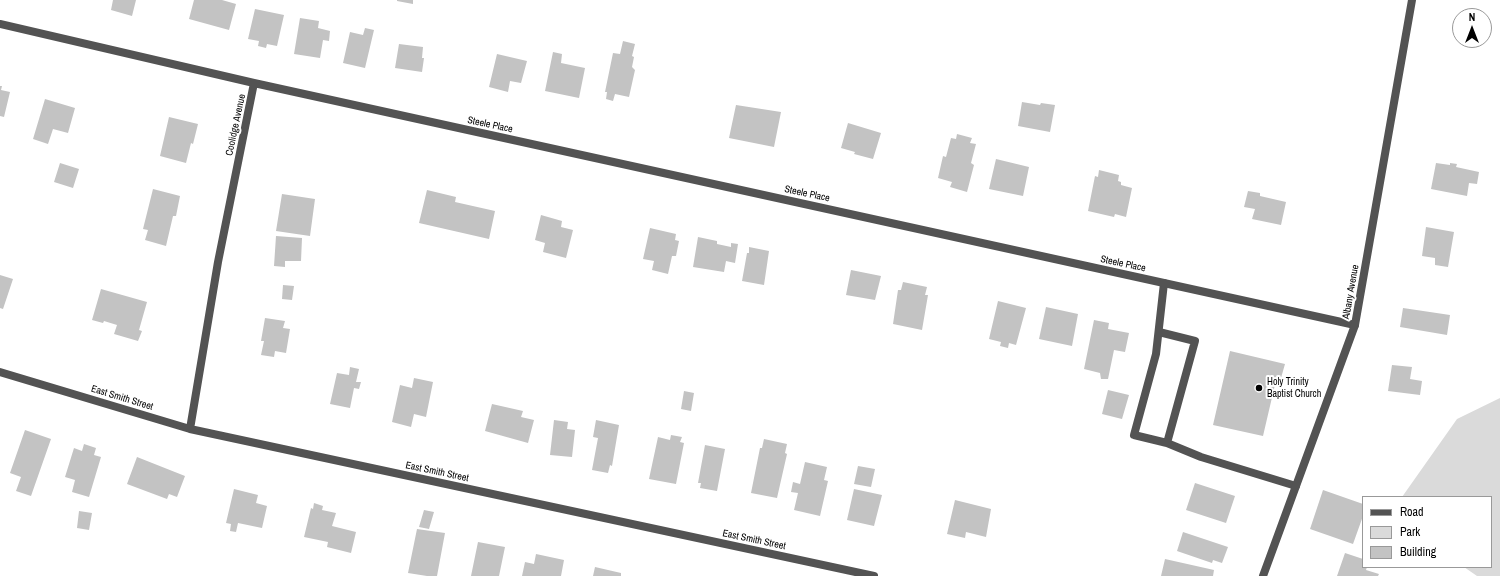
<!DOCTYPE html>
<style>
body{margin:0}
#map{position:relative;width:1500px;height:576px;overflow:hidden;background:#fff;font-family:"Archivo Narrow",sans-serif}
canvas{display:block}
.legend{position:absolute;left:1362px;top:496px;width:130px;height:72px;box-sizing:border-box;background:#fff;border:1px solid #999;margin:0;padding:5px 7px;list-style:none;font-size:12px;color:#000}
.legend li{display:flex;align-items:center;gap:8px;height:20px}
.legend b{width:20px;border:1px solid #999}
.north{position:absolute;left:1452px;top:8px;width:40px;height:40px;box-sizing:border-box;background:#fff;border:1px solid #999;border-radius:50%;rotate:0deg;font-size:11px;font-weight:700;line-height:16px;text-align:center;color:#000}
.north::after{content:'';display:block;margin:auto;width:14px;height:18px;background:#000;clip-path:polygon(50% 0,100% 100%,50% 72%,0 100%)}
</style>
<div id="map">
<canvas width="1500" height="576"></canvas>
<ul class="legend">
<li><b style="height:5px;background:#535353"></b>Road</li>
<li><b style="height:11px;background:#dadada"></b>Park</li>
<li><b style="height:11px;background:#c3c3c3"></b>Building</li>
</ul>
<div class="north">N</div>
</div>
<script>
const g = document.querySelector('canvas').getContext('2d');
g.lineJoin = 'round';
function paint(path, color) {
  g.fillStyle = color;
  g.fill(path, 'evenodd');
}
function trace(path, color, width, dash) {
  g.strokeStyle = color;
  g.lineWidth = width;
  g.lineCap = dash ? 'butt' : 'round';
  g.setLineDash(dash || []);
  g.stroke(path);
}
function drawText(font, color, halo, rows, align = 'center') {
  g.font = font + ' "Archivo Narrow",sans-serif';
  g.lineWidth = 4;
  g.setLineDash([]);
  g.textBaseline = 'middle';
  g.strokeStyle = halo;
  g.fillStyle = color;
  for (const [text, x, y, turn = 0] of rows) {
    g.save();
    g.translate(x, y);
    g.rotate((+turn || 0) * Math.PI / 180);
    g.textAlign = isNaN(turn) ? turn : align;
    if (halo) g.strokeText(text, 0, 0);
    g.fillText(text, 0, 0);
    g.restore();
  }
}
paint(new Path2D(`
 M1500 398V576H1477L1464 567H1491V497H1402L1457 419Z`), '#dadada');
paint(new Path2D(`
 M113 0H136L132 16 111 10Z
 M194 0H222L236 4 229 30 189 19Z
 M397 0H413V4L397 1Z
 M255 9 284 15 277 46 267 44 266 48 258 46 259 41 248 39Z
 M300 18 319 21 318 28 330 31 329 41 323 40 320 58 294 54Z
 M365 28 374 30 365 68 343 63 350 32 363 35Z
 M623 41 635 44 632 56 634 57 632 67 635 70 629 97 615 94 613 101 606 99 607 92H605L613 53 620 54Z
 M399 44 423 47 422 58H424L422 72 395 68Z
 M553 52 562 54 561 63 585 68 579 98 545 91Z
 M497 54 527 61 521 83 510 81 508 92 489 87Z
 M0 86H2L1 90 10 92 4 117 0 116Z
 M45 99 75 108 68 133 53 129 48 144 33 139Z
 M1022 102 1040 105 1041 103 1055 105 1050 132 1018 126Z
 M736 105 781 112 774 147 729 138Z
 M169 117 198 124 193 144 191 143 186 163 160 156Z
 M848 123 881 133 873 159 854 154 855 152 841 148Z
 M957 134 972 138 970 143 976 144 971 163 974 165 967 192 950 187 952 182 938 178 943 156 946 157 951 138 956 139Z
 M996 159 1029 167 1023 196 989 189Z
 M60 163 79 169 73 188 54 182Z
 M1436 163 1450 165V163L1457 164 1456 167 1479 172 1477 184 1469 183 1467 196 1431 189Z
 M1099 170 1119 175 1118 181 1121 182V185L1132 188 1126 217 1115 214 1114 217 1088 211 1095 176 1098 177Z
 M153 189 180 196 176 216H173L166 246 145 240 148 230 143 229Z
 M427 190 456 197 455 202 495 211 489 239 419 223Z
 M1248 191 1260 193V196L1286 202 1281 225 1252 219 1255 209 1244 207Z
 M282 194 315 199 310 236 276 231Z
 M541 215 562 221 561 227 573 230 566 258 543 252 545 243 535 240Z
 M1426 227 1454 232 1448 267 1435 265V258L1422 256Z
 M650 228 676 234 675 240 679 241 676 256H672L668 274 652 270 654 261 643 259Z
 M276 236 302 238 301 261H285V267L274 266Z
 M698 237 717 241V244L731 247V243L738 244 735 263 726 261 724 272 693 267Z
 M749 247 769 251 764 285 742 281 747 253H749Z
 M851 270 881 276 875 300 846 295Z
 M0 275 13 279 3 309 0 308Z
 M903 282 927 287 925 295H928L922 330 893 324 898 290H901Z
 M283 285 294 286 292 300 282 299Z
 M101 289 147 302 139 330 142 331 138 341 114 334 117 325 104 321 103 323 92 320Z
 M998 301 1026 308 1016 345 1009 343 1008 348 1000 346 1001 342 989 339Z
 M1046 307 1078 314 1072 346 1039 339Z
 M1403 308 1450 315 1447 335 1400 327Z
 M265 318 285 321 283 328 290 329 286 353 275 351 274 357 261 355 264 341H261Z
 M1094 320 1109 323 1108 329 1129 333 1125 352 1114 350 1108 379H1101L1100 373 1084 369Z
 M1230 351 1285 364 1281 378 1277 376 1263 436 1213 425Z
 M1392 365 1412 367 1410 379 1422 381 1420 395 1388 391Z
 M350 367 359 369 356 382H361L359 389 354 388 350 408 330 404 337 373 349 375Z
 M414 378 433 382 426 417 414 414 411 427 392 422 400 385 412 388Z
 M1108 390 1129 395 1122 419 1102 414Z
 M684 391 694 393 691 411 681 409Z
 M492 404 523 411 521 417 534 420 528 443 485 431Z
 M554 420 568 422 567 429 575 430 572 457 550 455Z
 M596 420 619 425 612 466 610 465 608 473 592 470 598 438 593 437Z
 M25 430 51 439 31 496 16 491 21 477 10 473Z
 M671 435 682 437 680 442 684 443 676 484 649 479 658 437 670 440Z
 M764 439 787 444 785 453 787 454 777 498 751 493 760 448H762Z
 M84 444 96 448 94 455 101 457 89 497 72 492 75 480 65 477 74 448 82 451Z
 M705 445 725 449 717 491 700 488 701 483H698Z
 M137 457 185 476 177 497 169 494 167 499 127 484Z
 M805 462 827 467 824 480 828 481 820 516 794 510 798 493 791 492 793 482 800 484Z
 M858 466 875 469 871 487 854 484Z
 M1195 483 1235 496 1226 523 1186 510Z
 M234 489 258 495 256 503 267 506 262 528 238 523 236 532 230 531 231 524 226 523Z
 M854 489 882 495 874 526 847 520Z
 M1323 490 1363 504V516L1353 544 1310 529Z
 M955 500 991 509 986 537 966 532 965 538 947 534Z
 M314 503 323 506 322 510 336 513 332 526 356 532 351 553 327 547 328 542 304 537 311 508 313 509Z
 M424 510 434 512 429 529 419 527Z
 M79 511 92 513 89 530 77 528Z
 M417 529 445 533 437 576H427L408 573Z
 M1183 532 1228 547 1222 563 1213 560 1212 563 1177 551Z
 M478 542 505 547 499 576H471Z
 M1345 553 1363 559V567H1367L1366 570 1379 574 1378 576H1337Z
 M536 554 564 560 561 576H522L525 562 534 564Z
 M1165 559 1214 570 1213 576H1161Z
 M595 567 621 573V576H593Z`), '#c3c3c3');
trace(new Path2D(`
 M1164 283 1156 354 1134 435 1167 443 1201 457 1296 486
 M1159 332 1195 341 1167 443`), '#535353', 8);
trace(new Path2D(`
 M0 24 254 83 1355 325
 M0 372 190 429 874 576
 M190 429 218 262 254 83`), '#535353', 8);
trace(new Path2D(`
 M1263 576 1355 325 1412 0`), '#535353', 8);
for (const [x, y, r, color] of [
 [1259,388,4,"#000"]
]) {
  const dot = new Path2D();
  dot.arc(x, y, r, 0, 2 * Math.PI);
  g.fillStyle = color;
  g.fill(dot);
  trace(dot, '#fff', 1.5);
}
drawText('10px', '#000', '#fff', [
 ["Coolidge Avenue",236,125,-78],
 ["Steele Place",490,125,12],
 ["Steele Place",807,194,12],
 ["Steele Place",1123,264,12],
 ["Albany Avenue",1351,292,-80],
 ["East Smith Street",122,398,17],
 ["East Smith Street",437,472,12],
 ["East Smith Street",754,540,12]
]);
drawText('10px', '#000', '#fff', [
 ["Holy Trinity",1267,382],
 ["Baptist Church",1267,394]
], 'left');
</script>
